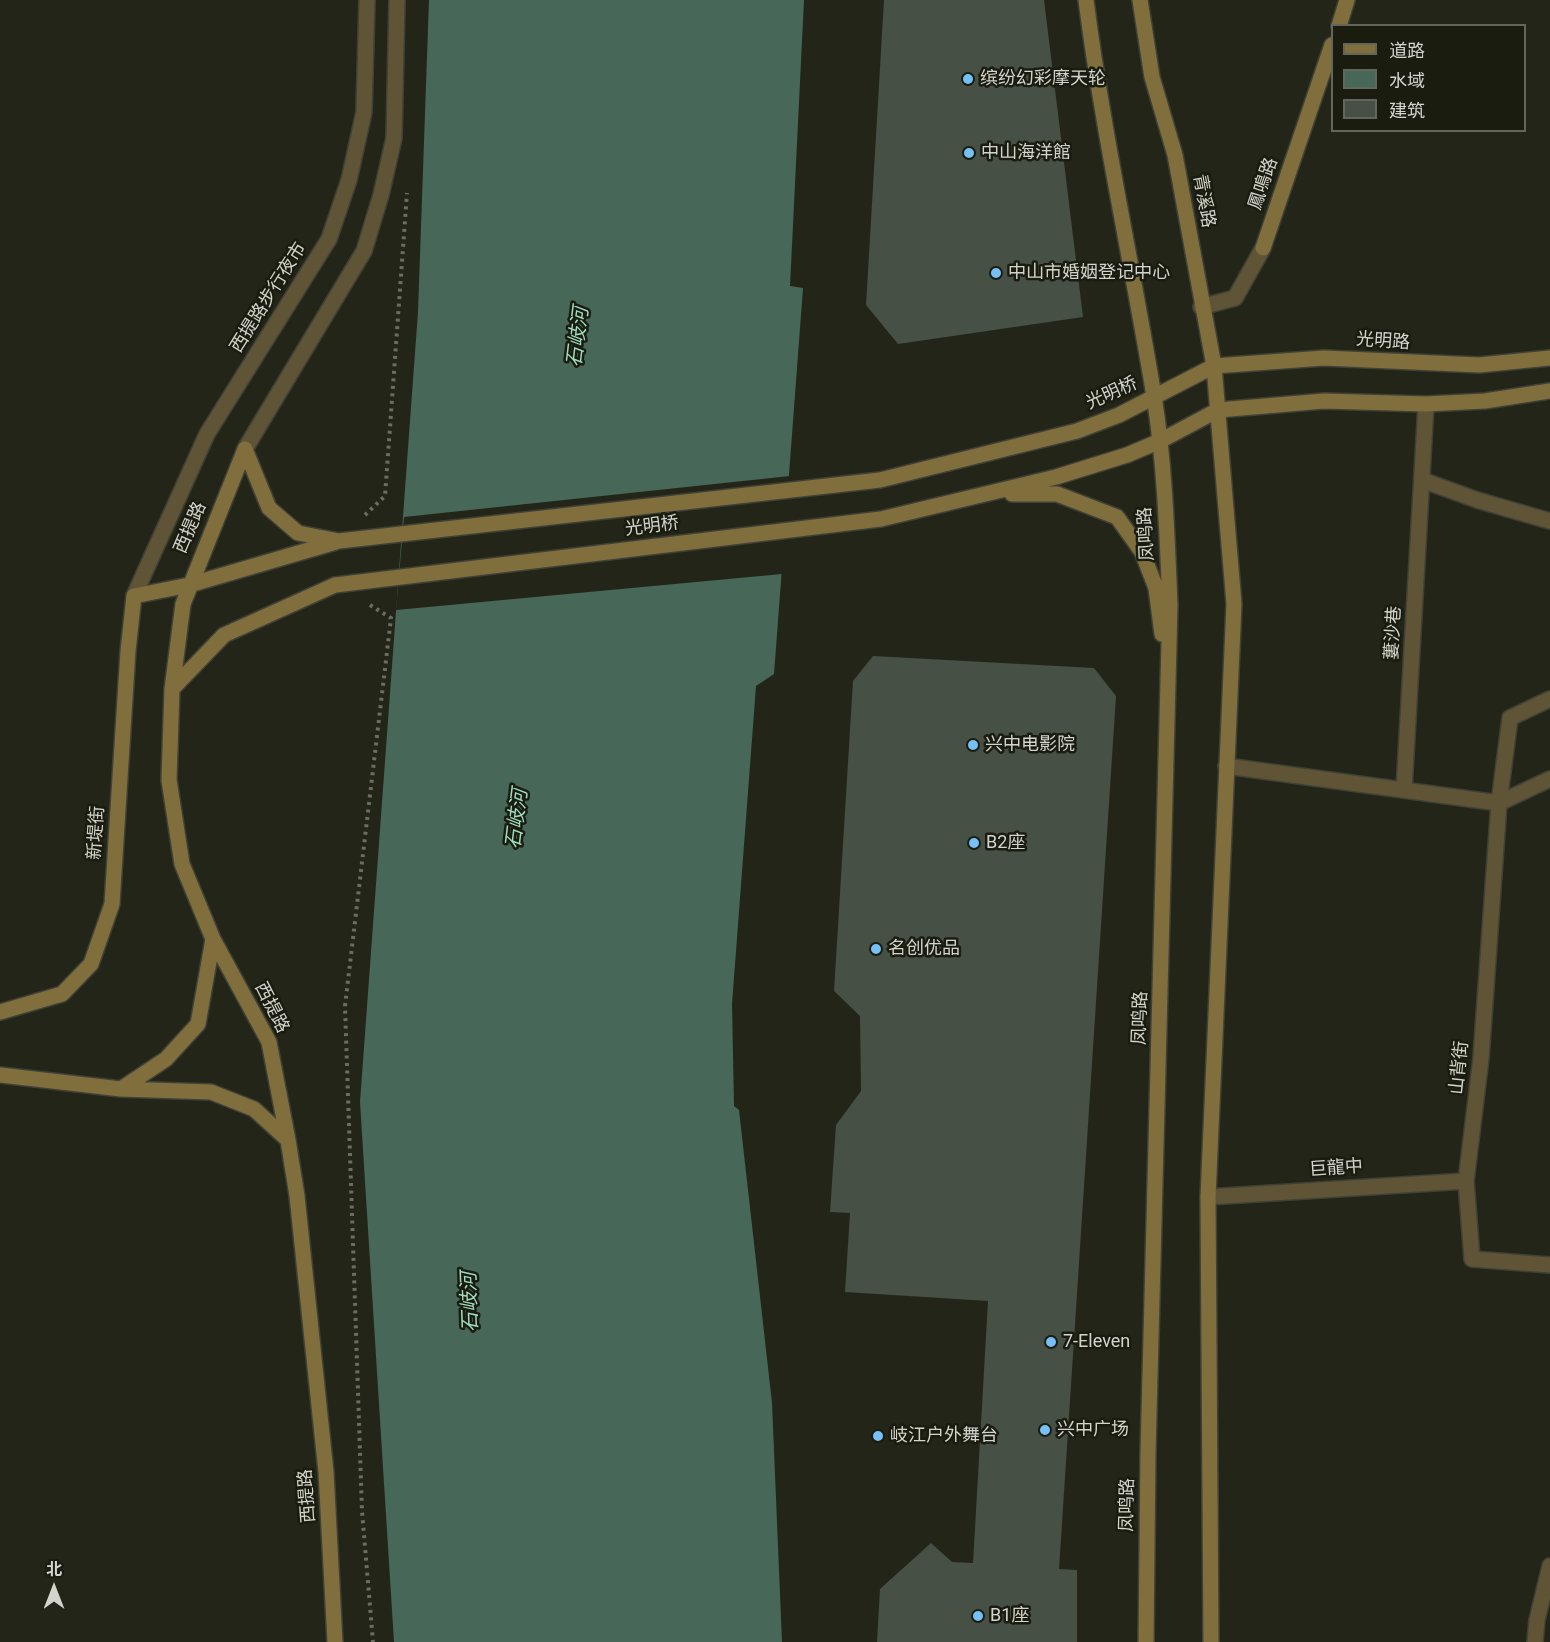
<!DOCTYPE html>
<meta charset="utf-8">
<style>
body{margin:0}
#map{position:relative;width:1550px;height:1642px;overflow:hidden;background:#242519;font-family:Roboto,"Noto Sans SC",sans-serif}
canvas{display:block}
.legend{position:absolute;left:1331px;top:24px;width:195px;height:108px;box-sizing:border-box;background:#1a1c10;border:2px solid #64665b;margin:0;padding:8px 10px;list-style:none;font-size:18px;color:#d3d4cc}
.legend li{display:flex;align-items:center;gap:12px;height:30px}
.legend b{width:30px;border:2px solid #64665b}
.north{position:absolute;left:24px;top:1558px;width:60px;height:60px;-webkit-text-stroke:4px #1a1c10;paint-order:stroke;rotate:0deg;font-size:16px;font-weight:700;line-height:24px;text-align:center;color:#d3d4cc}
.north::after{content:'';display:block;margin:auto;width:21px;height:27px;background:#d3d4cc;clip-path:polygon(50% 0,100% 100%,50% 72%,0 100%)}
</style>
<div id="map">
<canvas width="1550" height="1642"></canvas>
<ul class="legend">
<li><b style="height:8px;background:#816e3d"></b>道路</li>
<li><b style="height:16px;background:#476859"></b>水域</li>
<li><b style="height:16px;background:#465044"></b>建筑</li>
</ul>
<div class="north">北</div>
</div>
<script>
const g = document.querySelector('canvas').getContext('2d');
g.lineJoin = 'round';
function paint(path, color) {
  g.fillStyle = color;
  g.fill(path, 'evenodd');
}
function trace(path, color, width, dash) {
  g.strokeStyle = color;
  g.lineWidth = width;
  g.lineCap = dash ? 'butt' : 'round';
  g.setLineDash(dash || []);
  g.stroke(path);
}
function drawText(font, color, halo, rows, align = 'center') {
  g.font = font + ' Roboto,"Noto Sans SC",sans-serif';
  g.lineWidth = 5;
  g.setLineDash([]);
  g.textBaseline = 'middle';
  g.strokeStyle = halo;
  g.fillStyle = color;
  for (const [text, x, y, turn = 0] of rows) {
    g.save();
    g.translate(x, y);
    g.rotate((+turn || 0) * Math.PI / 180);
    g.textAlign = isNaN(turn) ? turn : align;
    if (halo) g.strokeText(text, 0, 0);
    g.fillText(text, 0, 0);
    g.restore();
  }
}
paint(new Path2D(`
 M429 0H804L790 286 803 288 774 674 756 686 732 1004 734 1106 739 1110 772 1403 782 1642H394L360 1102 418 312Z`), '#476859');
paint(new Path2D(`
 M790 476 782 574 396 610 404 517Z`), '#242519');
paint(new Path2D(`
 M884 0H1044L1083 317 898 344 866 305Z
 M873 656 1094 668 1116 696 1059 1569 1077 1570V1642H877L880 1589 931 1543 952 1562 973 1563 988 1301 845 1292 850 1213 830 1212 836 1125 861 1091 860 1016 834 991 853 681Z`), '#465044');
const street = new Path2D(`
 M1201 307 1235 298 1263 248
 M245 449 364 251 381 195 394 138 397 0
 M1422 480 1477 500 1550 521
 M134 596 207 434 329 239 349 180 364 112 367 0
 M1550 699 1510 718 1499 803 1481 1058 1466 1181 1472 1259 1550 1265
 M1226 766 1499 803 1550 779
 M1404 789 1426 404
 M1208 1197 1466 1181
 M1535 1642 1537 1620 1550 1566`);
const secondary = new Path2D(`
 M1086 0C1103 133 1132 263 1154 396 1165 465 1167 535 1170 605L1148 1453 1146 1642
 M1140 0 1152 77 1175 155 1214 366 1234 604 1208 1197 1211 1642
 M1339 26 1347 0
 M1263 248 1332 45
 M245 449 269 508 298 533 339 541 880 480 1077 431 1119 415 1214 366 1324 358 1479 365 1550 358
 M245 449 183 604 172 689 169 780 182 864 213 939 269 1042 288 1140 297 1196 326 1472 335 1642
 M1012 494H1057L1117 517 1142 552 1156 588 1162 634
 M172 689 224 635 335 585 881 519 1056 477 1127 455 1160 441 1218 410 1324 401 1426 404 1485 401 1550 391
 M0 1012 62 994 91 964 112 904 128 651 134 596 189 585 336 542
 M0 1075 121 1089 211 1092 254 1109 288 1140
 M121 1089 166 1059 198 1024 213 939`);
trace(street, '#404136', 18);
trace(secondary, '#404136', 18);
trace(new Path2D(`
 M365 515 385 496 407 193
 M370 605 391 618 345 1006 362 1511 373 1642`), '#6c6d62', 4, [3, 4.5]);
trace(street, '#605436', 15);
trace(secondary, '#816e3d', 15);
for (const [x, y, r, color] of [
 [968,79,6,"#75c0f6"],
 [969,153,6,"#75c0f6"],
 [996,273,6,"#75c0f6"],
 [973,745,6,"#75c0f6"],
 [974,843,6,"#75c0f6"],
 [876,949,6,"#75c0f6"],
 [1051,1342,6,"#75c0f6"],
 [1045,1430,6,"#75c0f6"],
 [878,1436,6,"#75c0f6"],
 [978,1616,6,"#75c0f6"]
]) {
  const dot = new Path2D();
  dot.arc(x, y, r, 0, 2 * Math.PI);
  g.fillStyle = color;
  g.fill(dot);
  trace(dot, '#1a1c10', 2);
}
drawText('18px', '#d3d4cc', '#1a1c10', [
 ["缤纷幻彩摩天轮",980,79],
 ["中山海洋館",981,153],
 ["中山市婚姻登记中心",1008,273],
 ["兴中电影院",985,745],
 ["B2座",986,843],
 ["名创优品",888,949],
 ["7-Eleven",1063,1342],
 ["兴中广场",1057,1430],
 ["岐江户外舞台",890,1436],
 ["B1座",990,1616]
], 'left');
drawText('18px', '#d3d4cc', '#1a1c10', [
 ["鳳鳴路",1264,184,-71],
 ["青溪路",1203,201,80],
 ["西提路步行夜市",269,298,-58],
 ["光明路",1383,342,4],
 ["光明桥",1112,394,-24],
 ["光明桥",652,527,-7],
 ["西提路",191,528,-67],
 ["凤鸣路",1147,534,-93],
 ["蔞沙巷",1394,633,-87],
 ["新堤街",97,833,-86],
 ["西提路",271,1008,63],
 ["凤鸣路",1141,1018,-88],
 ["山背街",1460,1068,-84],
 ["巨龍中",1336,1169,-4],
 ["西提路",308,1496,-94],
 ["凤鸣路",1128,1505,-89]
]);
drawText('italic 20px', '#9eddc1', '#1a1c10', [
 ["石岐河",579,337,-83],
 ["石岐河",518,819,-83],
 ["石岐河",471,1302,-92]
]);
</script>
